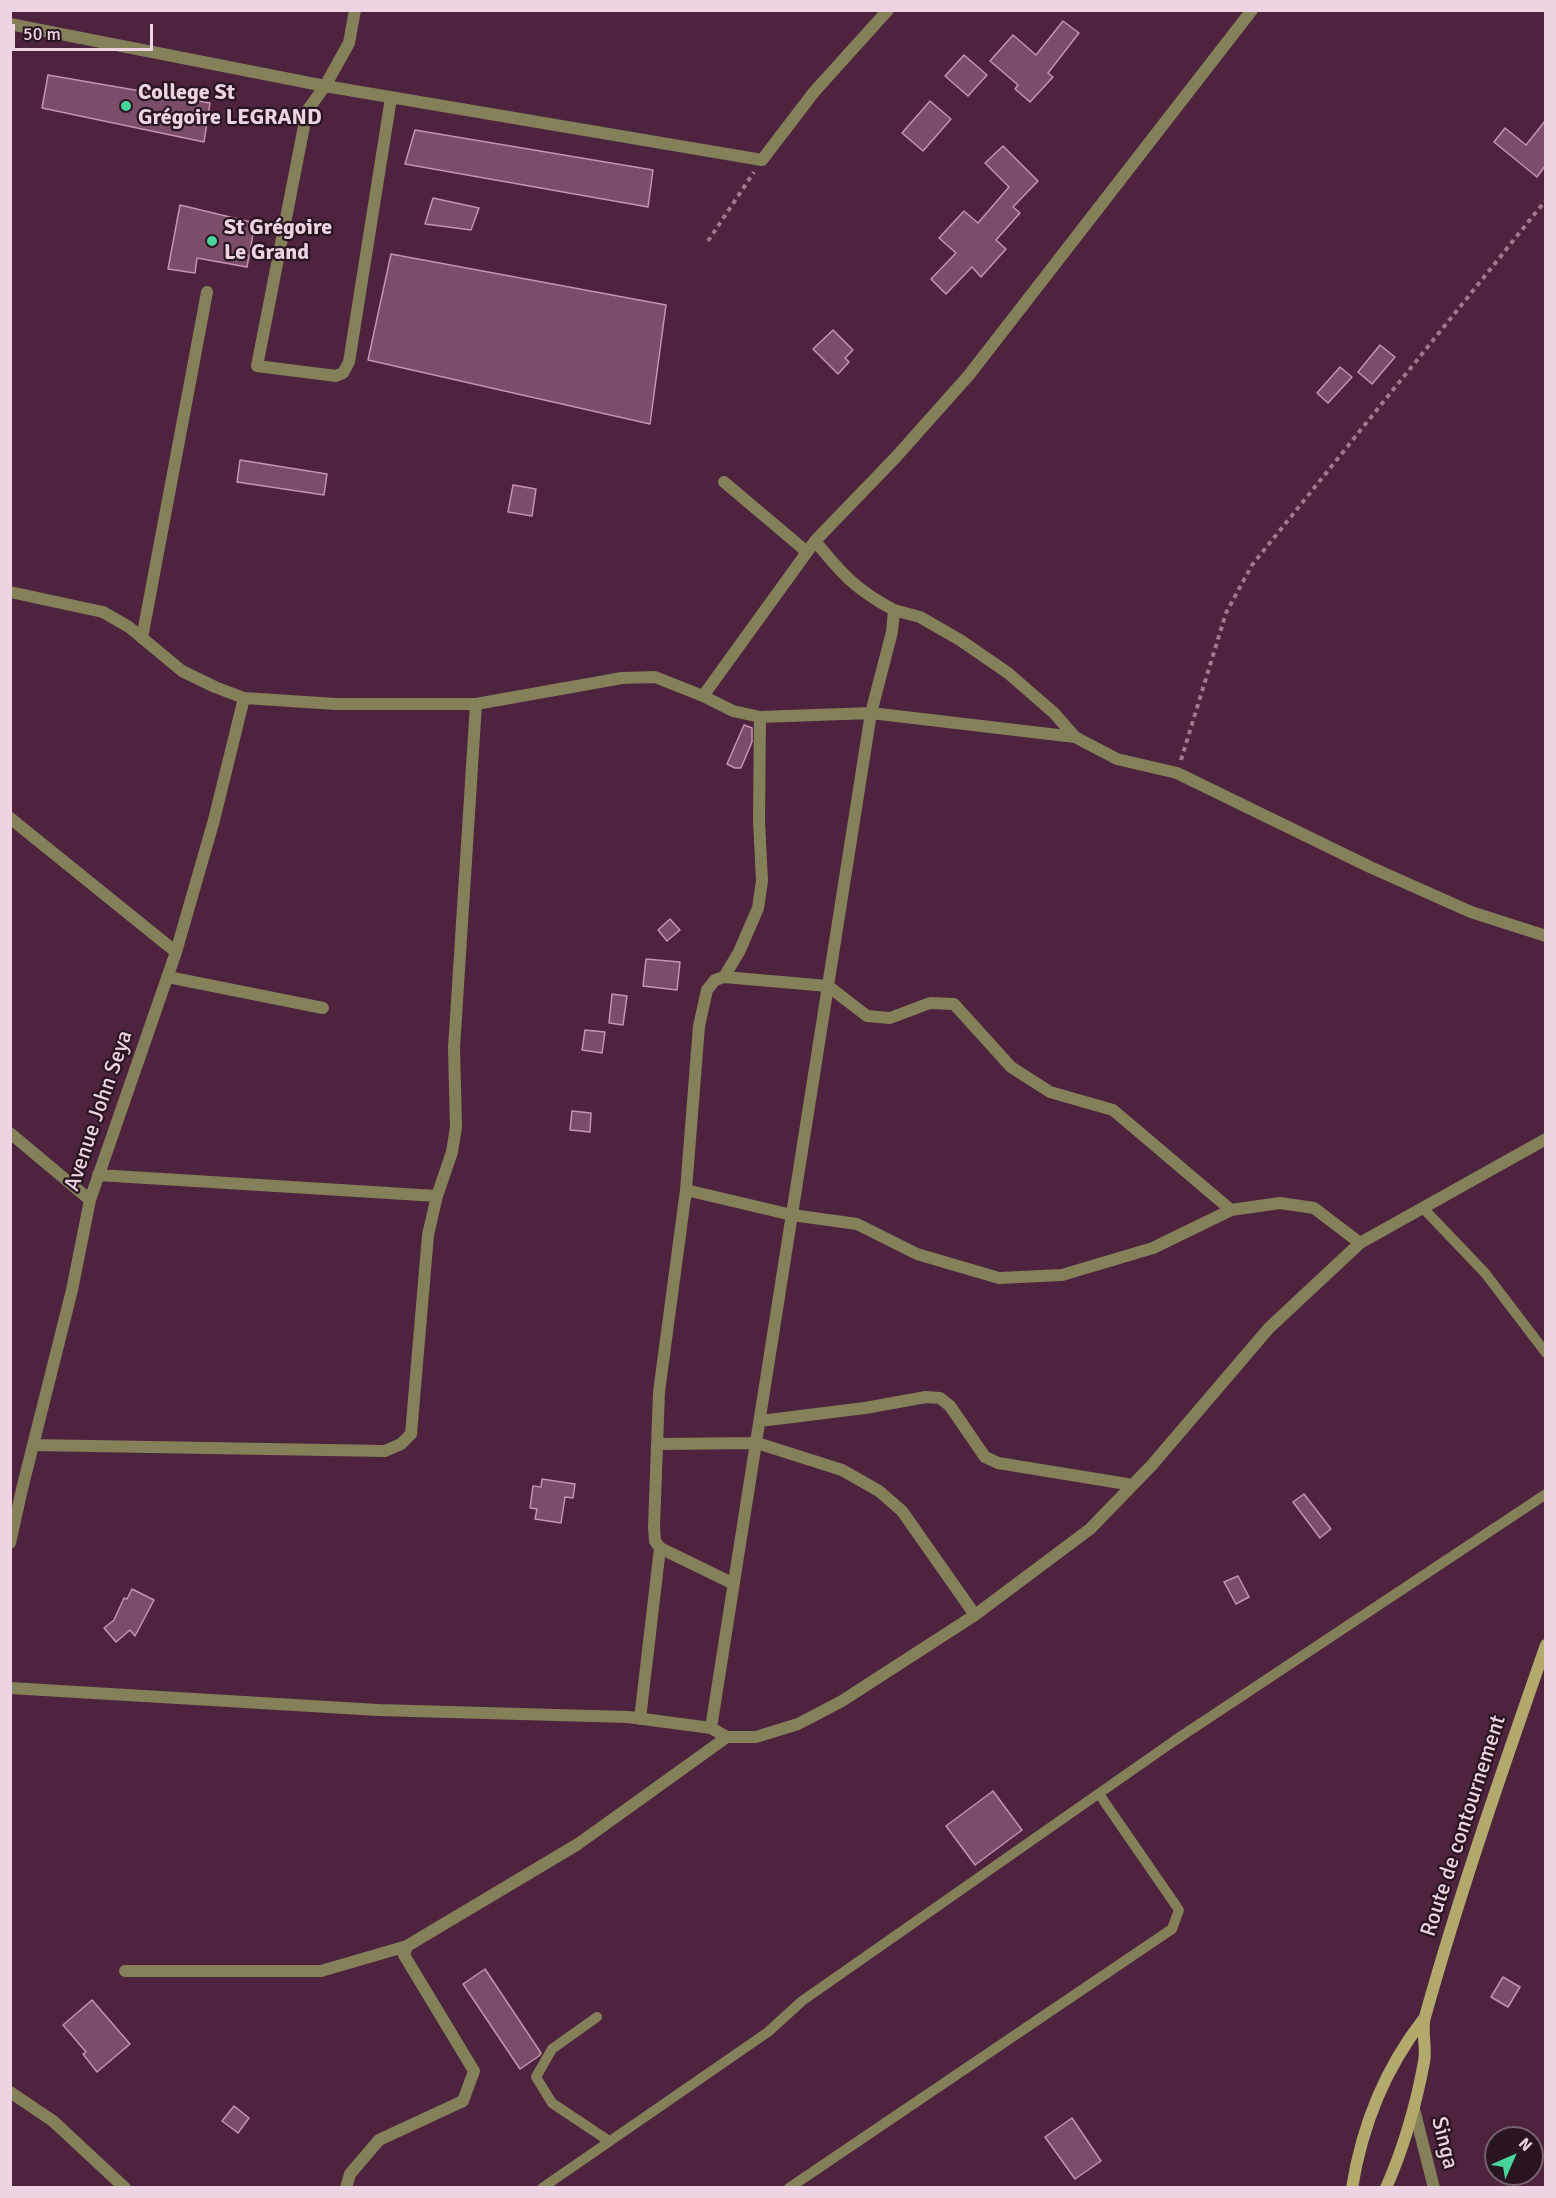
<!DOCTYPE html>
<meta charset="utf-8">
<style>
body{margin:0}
#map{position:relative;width:1556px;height:2198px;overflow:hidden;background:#4d233e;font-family:Signika,sans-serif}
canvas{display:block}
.frame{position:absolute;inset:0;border:12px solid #eed3e2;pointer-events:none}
.north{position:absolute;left:1484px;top:2126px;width:60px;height:60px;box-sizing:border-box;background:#281521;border:2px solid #77616e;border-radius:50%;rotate:45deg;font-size:16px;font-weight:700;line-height:24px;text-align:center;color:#eed3e2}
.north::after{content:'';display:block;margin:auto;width:21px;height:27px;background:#49d49c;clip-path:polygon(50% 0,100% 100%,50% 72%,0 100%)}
.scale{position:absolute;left:12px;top:24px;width:141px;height:27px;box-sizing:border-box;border:3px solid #eed3e2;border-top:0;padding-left:8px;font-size:18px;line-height:21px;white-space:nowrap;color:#eed3e2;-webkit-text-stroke:4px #281521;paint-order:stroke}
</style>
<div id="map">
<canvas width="1556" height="2198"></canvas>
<div class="frame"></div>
<div class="north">N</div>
<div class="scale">50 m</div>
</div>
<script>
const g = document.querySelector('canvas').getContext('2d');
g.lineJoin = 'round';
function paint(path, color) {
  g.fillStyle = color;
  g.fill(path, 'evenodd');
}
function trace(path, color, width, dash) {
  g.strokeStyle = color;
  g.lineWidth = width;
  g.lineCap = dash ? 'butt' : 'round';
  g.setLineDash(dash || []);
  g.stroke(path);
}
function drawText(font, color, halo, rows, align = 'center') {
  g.font = font + ' Signika,sans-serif';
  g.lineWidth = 4.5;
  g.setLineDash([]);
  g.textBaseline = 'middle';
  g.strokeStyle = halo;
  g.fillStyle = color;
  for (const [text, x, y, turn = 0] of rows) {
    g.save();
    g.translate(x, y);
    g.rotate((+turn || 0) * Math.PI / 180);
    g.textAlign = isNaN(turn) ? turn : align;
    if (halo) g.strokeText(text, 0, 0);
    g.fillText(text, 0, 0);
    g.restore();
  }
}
const building = new Path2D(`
 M1063 21 1079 33 1048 73 1053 77 1030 102 1015 89 1018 85 990 61 1013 35 1036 55Z
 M964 55 987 75 968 96 945 76Z
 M48 75 210 103 204 142 42 108Z
 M930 101 951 119 923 151 902 133Z
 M1545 121V166L1537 177 1494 142 1505 128 1526 145Z
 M415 130 653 170 648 207 405 164Z
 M1003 146 1038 181 1013 207 1020 213 996 240 1006 249 981 277 972 267 946 294 931 279 956 253 939 238 964 211 978 223 1009 187 985 163Z
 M433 198 479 208 471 230 425 224Z
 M180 205 255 223 247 267 197 258 195 273 168 269Z
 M391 254 666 305 650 424 368 360Z
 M833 330 853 350 845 358 849 362 838 374 813 349Z
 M1380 345 1395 357 1372 384 1358 372Z
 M1340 367 1352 377 1328 403 1317 393Z
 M240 460 327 474 324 495 237 482Z
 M513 485 536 489 532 516 508 512Z
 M744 725 752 728V742L741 768H735L727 764Z
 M670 919 680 930 667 941 658 930Z
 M646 959 680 962 677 990 643 986Z
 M612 994 627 996 623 1025 609 1023Z
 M585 1030 605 1032 602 1053 582 1050Z
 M572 1111 591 1113 590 1132 570 1130Z
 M542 1479 575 1484 573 1498 565 1497 561 1523 535 1519 537 1509 530 1508 533 1486 541 1487Z
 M1304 1494 1331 1529 1320 1538 1293 1502Z
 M1238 1576 1249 1597 1236 1604 1224 1582Z
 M132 1589 154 1600 135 1636 130 1630 116 1642 104 1628 114 1620 124 1598 127 1599Z
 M993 1791 1022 1830 975 1865 946 1826Z
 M485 1969 541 2053 539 2056 520 2069 463 1984Z
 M1503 1977 1520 1987 1508 2007 1491 1997Z
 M92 2000 130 2044 97 2072 83 2054 86 2052 63 2025Z
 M234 2106 249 2118 238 2133 222 2121Z
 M1072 2118 1101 2161 1075 2179 1045 2137Z`);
paint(building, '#7b4d69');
trace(building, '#c693b1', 1.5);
trace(new Path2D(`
 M708 241 754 172
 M1181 760 1226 613 1252 565 1546 200`), '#9d7a8f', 4, [4.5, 4.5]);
trace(new Path2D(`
 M1423 1208 1485 1273 1546 1353
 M597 2017 552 2049 536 2077 552 2103 609 2141
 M542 2188 768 2032 802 2001 1174 1741 1546 1494
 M789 2188 1172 1929 1179 1910 1099 1794`), '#84805a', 10);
trace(new Path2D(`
 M355 10 349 43 325 86 307 111 257 366 336 376 343 373 349 362 391 98
 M10 24 325 86 762 160 814 92 888 10
 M724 482 807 552
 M10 592 103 612 129 627 182 671 215 687 244 698 336 704H476L622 678 655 677 703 696 733 711 760 717 871 713 1075 737 1117 759 1177 773 1370 867 1471 912 1546 936
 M894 610 920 617 960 640 1008 673 1054 713 1075 737
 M142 638 207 292
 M703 696 815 541 896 457 969 375 1252 10
 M10 818 176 952
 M168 977 323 1008
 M724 977 739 952 758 908 762 881 759 820 760 717
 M10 1133 90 1200
 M98 1175 437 1196
 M686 1190 792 1215 857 1224 917 1254 999 1278 1062 1275 1153 1248 1231 1210 1280 1203 1314 1208 1360 1243
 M760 1421 865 1408 926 1397 940 1398 950 1406 985 1457 998 1463 1133 1485
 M659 1444 757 1443 842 1470 879 1491 902 1511 975 1615
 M33 1445 385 1451 401 1444 411 1434 428 1235 437 1196 452 1152 456 1127 454 1048 476 704
 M10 1543 22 1489 72 1290 90 1200 176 952 214 820 244 698
 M734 1584 660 1548 655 1541 654 1527 659 1392 686 1190 699 1026 707 990 715 980 724 977 828 986 867 1016 890 1018 930 1003 954 1004 1011 1067 1050 1092 1113 1110 1231 1210
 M10 1688 378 1710 628 1717 711 1728 727 1737
 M640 1719 660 1548
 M711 1728 871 713 892 632 894 610C856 590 842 574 815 541
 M125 1971H321L407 1946
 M10 2092 53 2121 125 2188
 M1414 2109 1434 2188
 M346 2188 350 2174 379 2140 463 2101 474 2071 404 1955 407 1946 578 1844 727 1737H756L798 1724 842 1701 975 1615 1090 1529 1152 1465 1269 1328 1360 1243 1546 1139`), '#84805a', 12);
trace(new Path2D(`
 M1352 2188C1362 2126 1384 2070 1423 2020
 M1386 2188C1404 2147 1416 2105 1424 2062 1427 2047 1421 2031 1425 2017 1460 1892 1503 1768 1546 1645`), '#b1aa6c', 12);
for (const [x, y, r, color] of [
 [126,106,6,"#49d49c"],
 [212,241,6,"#49d49c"]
]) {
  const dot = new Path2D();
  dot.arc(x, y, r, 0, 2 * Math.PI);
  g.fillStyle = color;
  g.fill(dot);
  trace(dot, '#281521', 2);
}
drawText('bold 22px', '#eed3e2', '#281521', [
 ["College St",138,93],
 ["Grégoire LEGRAND",138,118],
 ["St Grégoire",224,228],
 ["Le Grand",224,253]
], 'left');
drawText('22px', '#eed3e2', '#281521', [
 ["Avenue John Seya",99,1111,-71],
 ["Route de contournement",1464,1826,-72],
 ["Singa",1444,2143,76]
]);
</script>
